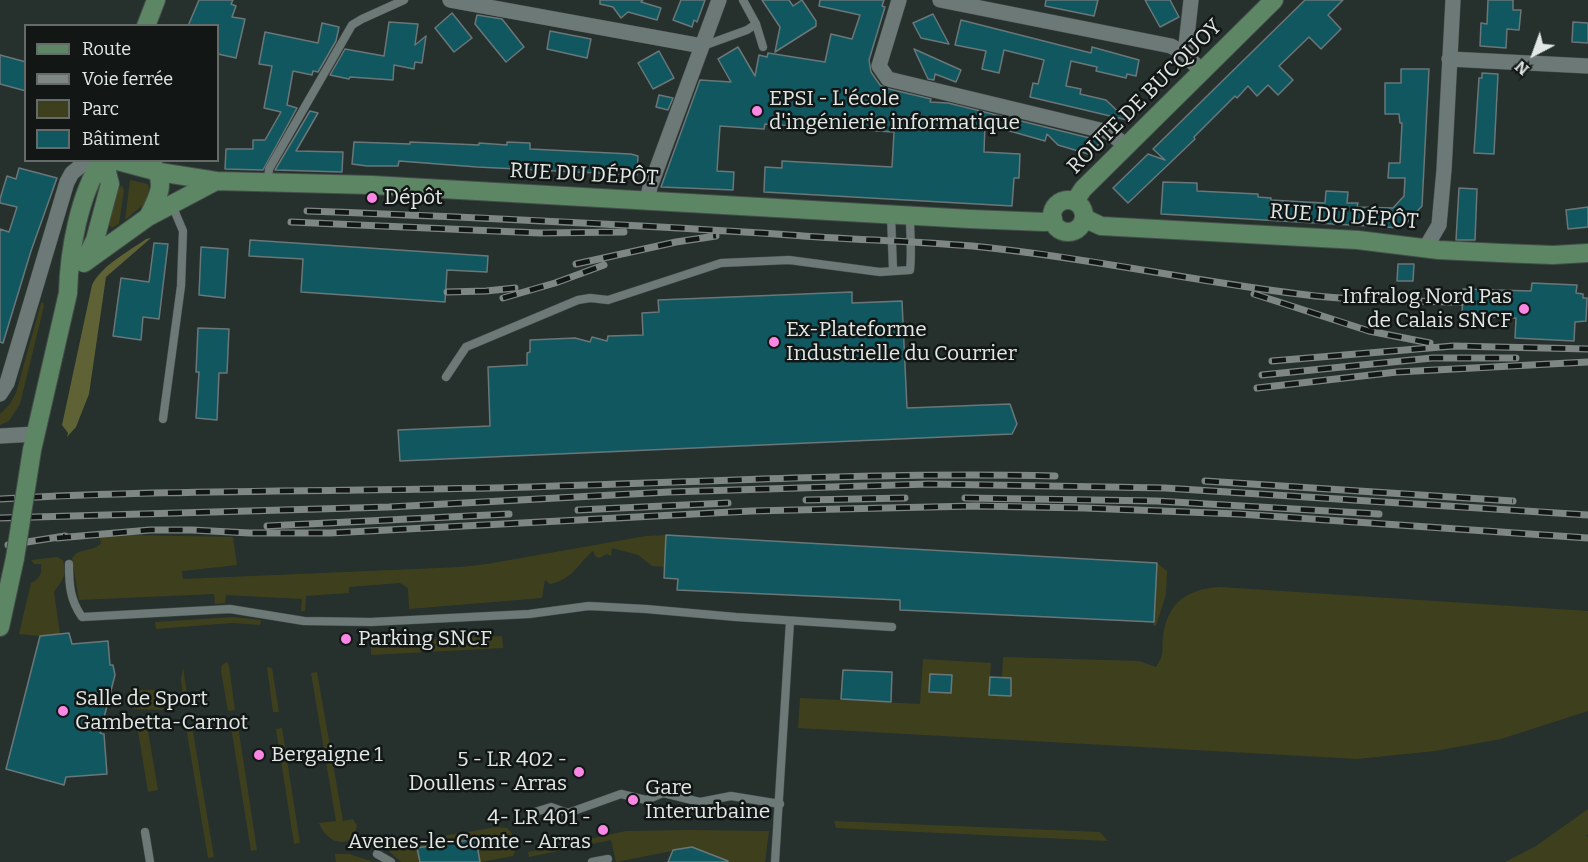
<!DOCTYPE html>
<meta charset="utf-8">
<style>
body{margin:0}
#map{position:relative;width:1588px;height:862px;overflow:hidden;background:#26302d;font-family:Bitter,serif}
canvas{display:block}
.legend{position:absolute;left:24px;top:24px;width:195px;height:138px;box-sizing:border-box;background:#121716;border:2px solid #656b69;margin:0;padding:8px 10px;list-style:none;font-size:18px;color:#e1e8e5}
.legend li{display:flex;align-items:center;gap:12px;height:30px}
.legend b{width:30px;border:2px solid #656b69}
.north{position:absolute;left:1504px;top:24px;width:60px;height:60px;-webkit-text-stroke:4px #121716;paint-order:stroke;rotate:221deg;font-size:16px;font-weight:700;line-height:24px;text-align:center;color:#e1e8e5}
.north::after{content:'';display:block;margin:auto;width:21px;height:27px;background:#e1e8e5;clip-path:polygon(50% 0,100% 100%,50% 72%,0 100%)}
</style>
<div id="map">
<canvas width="1588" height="862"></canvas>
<ul class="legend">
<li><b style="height:8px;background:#5d8764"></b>Route</li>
<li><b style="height:8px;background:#7f8784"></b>Voie ferrée</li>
<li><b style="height:16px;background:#3e401d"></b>Parc</li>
<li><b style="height:16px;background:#115760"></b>Bâtiment</li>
</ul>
<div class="north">N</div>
</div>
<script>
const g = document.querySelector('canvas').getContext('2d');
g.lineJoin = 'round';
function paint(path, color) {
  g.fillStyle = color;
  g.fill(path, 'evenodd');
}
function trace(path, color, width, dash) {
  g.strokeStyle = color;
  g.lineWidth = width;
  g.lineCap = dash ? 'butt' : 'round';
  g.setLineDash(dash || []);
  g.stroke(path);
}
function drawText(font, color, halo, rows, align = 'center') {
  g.font = font + ' Bitter,serif';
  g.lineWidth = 5;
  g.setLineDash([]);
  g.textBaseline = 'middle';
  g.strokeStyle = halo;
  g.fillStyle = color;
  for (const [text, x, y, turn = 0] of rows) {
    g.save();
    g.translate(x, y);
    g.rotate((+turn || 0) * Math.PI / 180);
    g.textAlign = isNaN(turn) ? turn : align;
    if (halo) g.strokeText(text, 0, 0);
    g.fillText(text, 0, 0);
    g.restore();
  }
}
paint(new Path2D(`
 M130 180 148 184 150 199 125 220Z
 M122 185 124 190 119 224 112 228 108 224 117 190Z
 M43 302 44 306 20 404 9 421 0 425V414L10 404 16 393 41 303Z
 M131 535 233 537 237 565 182 571 183 579 461 567 487 564 646 536 666 535 664 567 652 566 638 555 612 548 611 556 607 554 599 558 595 556 593 551C577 565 573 579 550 584L545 580 542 598 409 609 408 588 400 583 349 587V593L306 596 305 611H301L302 599 226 595 225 603 215 604 214 594 79 600 72 559C77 547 93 553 101 543L100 538Z
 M57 557 63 560C67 578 63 578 54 592L60 634 40 636 19 634 31 583C40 579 42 574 41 564H34L31 560Z
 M1157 563 1167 571 1166 594 1156 626 1153 625Z
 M1220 587 1588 611V711L1501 739 1435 751 1357 759 798 728 800 698 920 704 923 659 991 663 989 695 1010 696 1011 679 1002 678 1003 657 1139 661 1156 667C1166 652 1161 651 1163 636 1168 602 1187 589 1220 587Z
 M233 617 261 620 260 625 232 623 156 629 155 622Z
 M502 636 503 648 371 655V642Z
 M227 662 229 666 235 710 228 711 221 671 222 665Z
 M183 667 189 707 184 708 181 679Z
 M267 667 272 668 279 712H273Z
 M317 672 343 821 353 819 357 826C352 852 326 843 319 823L336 821 311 673Z
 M130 690H161L163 710 134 709Z
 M136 719H146L158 790 148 792Z
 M192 726 214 857 208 858 186 727Z
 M238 726 257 850 251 851 231 727Z
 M282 728 300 843 294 844 276 729Z
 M1588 809V834L1586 836 1588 837V862H1505L1536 846Z
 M834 821 1100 832 1108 841 836 828Z
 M497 827 507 828C515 836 519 845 513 856L480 862 476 839 418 848 420 862H401L390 852 385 839 400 843Z
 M690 830 769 831 765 862H730L692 847 616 862 611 840 529 857 528 852 626 831Z
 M335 854H349L374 862H336Z`), '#3e401d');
paint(new Path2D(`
 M151 238 106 277 89 394 76 427 67 437 68 433 62 425 92 285C102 265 128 252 146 239Z`), '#5f6234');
const building = new Path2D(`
 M199 0H233L231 4 236 6 232 17 245 19 236 58 218 54V26H188Z
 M600 0H643L641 2 661 8 657 20 628 12 621 18 613 7 600 4Z
 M681 0H705L697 22 694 20 692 27 673 20Z
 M762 0H789L793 6 802 0 816 21V26L775 52 780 27Z
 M820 0H884L882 6 885 7 869 60 871 72 880 85 885 88 931 99 930 102 948 103 1102 141 1088 154 1058 145 1047 134 1045 141 985 124 984 152 1020 154 1019 178H1014L1012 206 764 192 765 167 782 168V161L892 167 894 132 765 124 764 129 720 126 717 171 734 172 733 190 661 187 700 80 731 82 718 59 738 47 755 76 759 55 767 57 768 53 825 62 831 34 852 39 860 15 819 6Z
 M1046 0H1098L1094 16 1045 6Z
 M1145 0H1170L1179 17 1160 27Z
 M1305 0H1343L1328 15 1341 29 1321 49 1309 37 1279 66 1293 80 1278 95 1268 85 1257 96 1248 86 1237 98 1235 96 1194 137 1195 139 1128 203 1113 188 1148 154 1165 160 1153 149Z
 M1488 0H1513V10H1521L1519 30 1507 29 1506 48 1480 46 1481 23 1487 24Z
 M452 13 472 38 454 52 435 28Z
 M933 14 949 44 921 38 913 23Z
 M477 15 502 19 524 47 506 62 475 24Z
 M961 20 1091 53 1092 47 1139 60 1136 76 1127 74 1126 78 1096 71 1097 67 1071 61 1066 86 1081 89 1080 94 1106 100 1127 120 1030 97 1033 83 1038 84 1044 60 1004 50 999 73 982 69 986 51 955 45Z
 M389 22 418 24 415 45 426 36 422 63 415 62 414 69 394 65 393 80 350 77 349 79 330 75 345 49 384 56Z
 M1573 22 1588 23V43L1572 42Z
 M322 23 339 27 336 41 318 72 313 71 312 75 293 71 287 105 297 108 263 170 225 169 226 149H253V140H265L281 112 264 108 272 66 259 64 265 32 318 43Z
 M550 31 591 39 587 58 547 49Z
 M914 49 961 70 956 82 935 74 934 80 928 79Z
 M659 51 674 78 653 89 638 63Z
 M0 55 26 62V91L0 84Z
 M1401 69H1429L1422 206 1402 228 1161 214 1163 182 1197 183V191L1258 194V197L1271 198V200L1305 202 1325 203 1326 191 1348 192 1347 203H1358L1357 207 1393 208 1404 196 1405 178H1388L1389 163H1400L1402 123H1400L1399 114H1385V83H1401Z
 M1482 73 1498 74 1494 154 1474 153 1479 78H1482Z
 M659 95 673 98 668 110 656 107Z
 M310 111 318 113 296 151 343 152 342 172 275 170Z
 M354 142 410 144V142L479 145V143L507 145V142L530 143V149L631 154 638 156 637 175 477 167 399 161 398 166H367L352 164Z
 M19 168 57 178 31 251 3 343 0 342V229L9 232 17 207 0 203V199L7 176 16 179Z
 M1459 188 1477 189 1475 240H1456Z
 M1588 207V227L1568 229 1566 210Z
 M250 240 488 256 487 272 447 270 445 302 301 292 303 259 249 256Z
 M154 243 168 244 159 319 143 317 141 340 113 336 121 278 149 282Z
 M201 247 228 249 225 298 199 295Z
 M1398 264H1414L1413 281H1397Z
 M1532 283 1577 285 1576 293 1583 294V298H1587L1586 321 1575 322 1574 341 1515 338 1516 318 1462 316 1463 289 1531 291Z
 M852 292V303L902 301 907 408 1010 404 1017 424 1012 434 400 461 398 430 490 426 488 367 527 365V353L530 352V340L575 338 590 342 592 337 607 341 608 336 643 335 642 313 659 312 658 300Z
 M198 328 229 329 227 373H219L217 420 196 418 199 372H196Z
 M666 535 1157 563 1154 622 900 610V600L677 590 678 579 664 578Z
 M69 633 72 644 108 641 110 665H113L115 675 100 733 104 734 107 774 66 777 64 785 6 769 40 636Z
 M843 670 892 672 891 702 841 699Z
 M930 674 952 675 951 693 929 692Z
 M990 677 1011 678V696L989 695Z
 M476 839 480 862H420L417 848Z
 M692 847 728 861 727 862H668L673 850Z`);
paint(building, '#115760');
trace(building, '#6a7779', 1.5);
const lane = new Path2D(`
 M743 0 756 24 763 47
 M703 46 747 30 756 24
 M268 181 269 169 352 25 362 19 404 0
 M891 215 893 270
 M446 377 466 347 578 300 590 298 608 300 721 263 789 260 880 272 910 270C912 252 910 235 910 216
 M163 419 181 286 183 231 172 205
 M69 564C69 585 70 600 82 617L230 609 304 621 371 622 529 614 589 606 646 609 736 617 892 627
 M535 812 551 807 568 813 621 794 646 800 663 793 700 802 731 796 780 804
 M145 832 150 862
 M377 854 391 862
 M592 862 608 859
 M775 862 790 621`);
const street = new Path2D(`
 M450 0 702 46
 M899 0 879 66 888 79 1108 132 1127 146
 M940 0 1171 46 1185 54
 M1191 0 1185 54 1202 72
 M1449 59 1588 66
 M647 202 650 187 719 0
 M1426 247 1439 225 1444 170 1453 0
 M0 394 7 383 67 182 72 173 88 160
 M0 436 36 434`);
const secondary = new Path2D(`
 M146 26 156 0
 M114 160 159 172 216 181 372 185 970 219 1045 222 1053 219
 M1052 216a16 16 0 1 1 32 0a16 16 0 1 1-32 0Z
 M1075 201 1083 189 1274 0
 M148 217C158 198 167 182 152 164
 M1084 218 1101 226 1358 240 1439 250 1501 253 1553 255 1588 253
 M85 260 95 240 110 184 104 160
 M84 263 148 217 216 181
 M32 450 68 293C69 252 79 195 102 160
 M0 627 15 558`);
trace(lane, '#454e4b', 9);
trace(street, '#454e4b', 16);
trace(secondary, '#454e4b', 20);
trace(lane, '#6d7976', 8);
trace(street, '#6d7976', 15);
trace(secondary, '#5d8764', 18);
const rail = new Path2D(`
 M307 211C468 217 629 224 790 235 854 240 918 241 982 247 1089 258 1193 281 1299 294 1354 301 1408 301 1462 302
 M291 222 540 233 624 232
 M576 264 676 242 716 236
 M447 292 486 291 515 288
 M1254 294 1369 331 1430 343
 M503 298 555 283 604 265
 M1272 361 1453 346 1588 349
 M1262 375 1432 358H1516
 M1257 388 1397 372 1588 362
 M1205 481 1513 501
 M965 498 1157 501 1379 514
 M0 499C177 489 353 492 530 487 705 482 880 472 1055 476
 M806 500 905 498
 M578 510 728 503
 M0 518 389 507 669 492 929 484 1165 488 1588 515
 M267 526 509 514
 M57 538 150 530H192L250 533H330L751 511 975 506 1084 508 1239 514 1588 538
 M8 545 65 536`);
trace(rail, '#7f8784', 7);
trace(rail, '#121716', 4.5, [14]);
const secondaryBridge = new Path2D(`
 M15 558 32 450`);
trace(secondaryBridge, '#454e4b', 20, []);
trace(secondaryBridge, '#5d8764', 18);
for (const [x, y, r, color] of [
 [757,111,6,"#fb87e5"],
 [372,198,6,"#fb87e5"],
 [1524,309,6,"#fb87e5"],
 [774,342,6,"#fb87e5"],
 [346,639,6,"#fb87e5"],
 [63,711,6,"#fb87e5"],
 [259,755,6,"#fb87e5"],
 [579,772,6,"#fb87e5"],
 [633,800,6,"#fb87e5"],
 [603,830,6,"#fb87e5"]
]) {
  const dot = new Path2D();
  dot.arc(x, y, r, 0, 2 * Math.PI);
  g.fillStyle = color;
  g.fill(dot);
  trace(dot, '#121716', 2);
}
drawText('21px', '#e1e8e5', '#121716', [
 ["ROUTE DE BUCQUOY",1145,97,-45],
 ["RUE DU DÉPÔT",584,175,3],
 ["RUE DU DÉPÔT",1344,217,4]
]);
drawText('21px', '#e1e8e5', '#121716', [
 ["EPSI - L'école",769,99],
 ["d'ingénierie informatique",769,123],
 ["Dépôt",384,198],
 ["Infralog Nord Pas",1512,297,"right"],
 ["de Calais SNCF",1512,321,"right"],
 ["Ex-Plateforme",786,330],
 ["Industrielle du Courrier",786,354],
 ["Parking SNCF",358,639],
 ["Salle de Sport",75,699],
 ["Gambetta-Carnot",75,723],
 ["Bergaigne 1",271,755],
 ["5 - LR 402 -",567,760,"right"],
 ["Doullens - Arras",567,784,"right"],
 ["Gare",645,788],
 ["Interurbaine",645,812],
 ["4- LR 401 -",591,818,"right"],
 ["Avenes-le-Comte - Arras",591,842,"right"]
], 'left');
</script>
